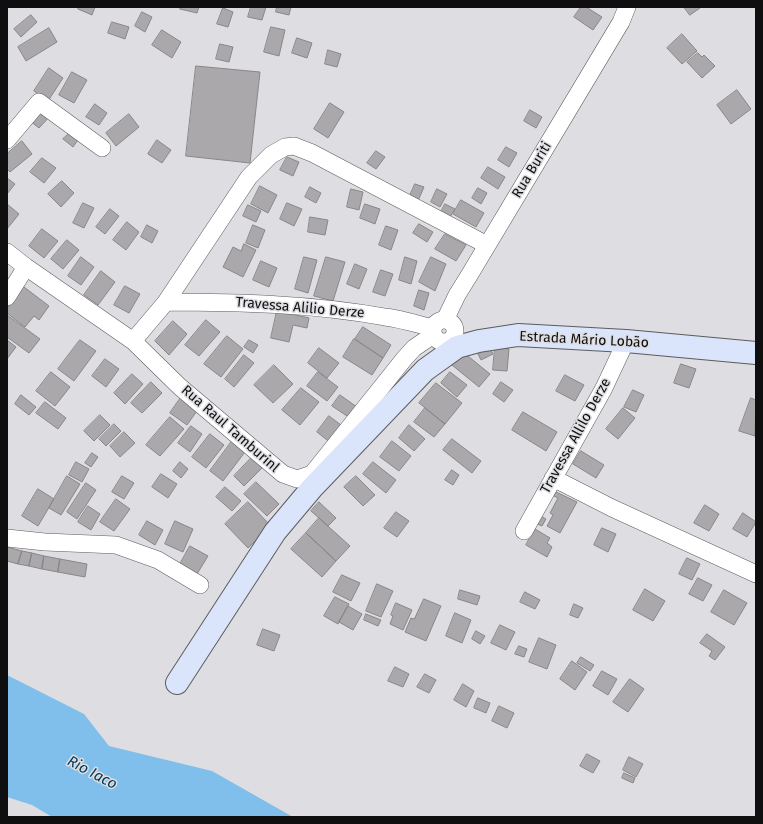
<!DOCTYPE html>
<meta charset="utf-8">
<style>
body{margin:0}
#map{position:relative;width:763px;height:824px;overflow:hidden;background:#dedee2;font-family:"Fira Sans",sans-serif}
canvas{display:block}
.frame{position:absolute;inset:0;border:8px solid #0f0f10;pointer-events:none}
</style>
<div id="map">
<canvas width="763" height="824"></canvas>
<div class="frame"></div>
</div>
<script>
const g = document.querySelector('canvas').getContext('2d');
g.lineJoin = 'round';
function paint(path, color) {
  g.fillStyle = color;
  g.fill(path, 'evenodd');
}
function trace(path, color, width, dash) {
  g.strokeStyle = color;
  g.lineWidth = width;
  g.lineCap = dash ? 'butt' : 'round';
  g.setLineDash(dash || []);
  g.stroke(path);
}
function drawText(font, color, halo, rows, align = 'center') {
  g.font = font + ' "Fira Sans",sans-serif';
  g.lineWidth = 3;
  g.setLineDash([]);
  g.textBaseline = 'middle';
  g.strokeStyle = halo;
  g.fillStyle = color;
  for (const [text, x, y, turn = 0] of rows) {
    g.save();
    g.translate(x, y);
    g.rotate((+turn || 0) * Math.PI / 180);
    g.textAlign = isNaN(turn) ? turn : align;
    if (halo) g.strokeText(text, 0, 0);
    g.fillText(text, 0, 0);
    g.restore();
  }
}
paint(new Path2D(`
 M7 675 84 714 109 746 212 771 293 817H52L32 805 7 797Z`), '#80bfeb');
const building = new Path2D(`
 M79 7H95L92 15 78 9Z
 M181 7H199L197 13 180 9Z
 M251 7H266L262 20 248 17Z
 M277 7H291L289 15 276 12Z
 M581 7H586L602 17 593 30 574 17Z
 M684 7H700V8L690 15Z
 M223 8 233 12 228 27 217 24Z
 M142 12 152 17 145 32 135 26Z
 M31 15 37 22 21 37 14 29Z
 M112 22 129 27 125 39 108 33Z
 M271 27 285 30 279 56 264 52Z
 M49 28 57 42 26 61 18 47Z
 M162 30 181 42 172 58 152 45Z
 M682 34 697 51 682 64 667 48Z
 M297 38 312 43 307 58 292 53Z
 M220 44 233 47 229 62 216 59Z
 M328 50 341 54 337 67 325 64Z
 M698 53 702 57 704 55 715 66 702 78 687 62Z
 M196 66 260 72 250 163 186 156Z
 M49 68 63 78 48 101 34 91Z
 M72 72 87 80 74 103 59 95Z
 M737 90 751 109 731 124 717 105Z
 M330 103 344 112 328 138 314 129Z
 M95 104 107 113 99 125 86 117Z
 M42 108 51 115 39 128 30 121Z
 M530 110 542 117 536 128 524 121Z
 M129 114 139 127 116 146 106 133Z
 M71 132 80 137 73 147 63 139Z
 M157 140 171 150 162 163 148 154Z
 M22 141 32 154 10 172 7 169V154Z
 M506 147 517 153 509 167 498 160Z
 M376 151 385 157 376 169 367 163Z
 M287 157 299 162 293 176 280 170Z
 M42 158 56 168 44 183 30 172Z
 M488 167 505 177 498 189 481 178Z
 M7 178 15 184 7 194Z
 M62 181 74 193 61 207 48 194Z
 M415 184 424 187 417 203 408 200Z
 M260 186 277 195 268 213 251 204Z
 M310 187 321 193 316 203 305 197Z
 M478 188 487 193 481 204 472 198Z
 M351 189 363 192 359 210 347 207Z
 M437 189 447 194 440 207 431 202Z
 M461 200 484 213 476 227 453 214Z
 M83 203 94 208 84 228 73 223Z
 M287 203 302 209 294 226 280 219Z
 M7 204 19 214 7 229Z
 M365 204 380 209 375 224 360 218Z
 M445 204 455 209 450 217 441 212Z
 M248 205 261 211 256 222 243 216Z
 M110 209 119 216 105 234 96 227Z
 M310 217 328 220 325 235 308 232Z
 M127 222 139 232 126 250 113 240Z
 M419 224 433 232 427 242 413 233Z
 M147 225 158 231 152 243 141 237Z
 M253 225 265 230 258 248 246 243Z
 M386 226 398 230 391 250 379 245Z
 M42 229 58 241 44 258 29 246Z
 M445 234 466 245 456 261 435 249Z
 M67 240 79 250 63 269 51 259Z
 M244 244 256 250 243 277 223 267 233 247 241 251Z
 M81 257 94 267 81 285 68 276Z
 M304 257 317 260 308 293 295 289Z
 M326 257 345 262 333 301 314 296Z
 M405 257 417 261 411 284 399 280Z
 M431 257 446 264 435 291 419 282Z
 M261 261 277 268 269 287 253 280Z
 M355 264 367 269 359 289 347 284Z
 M381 270 393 274 385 296 373 292Z
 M101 271 115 282 98 305 84 295Z
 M125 286 140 294 129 313 114 305Z
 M24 287 49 306 39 320 34 316 25 327 7 313V309Z
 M419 290 429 293 424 310 414 306Z
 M277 311 309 318 307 328 293 325 289 342 271 338Z
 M7 315 40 339 29 353 7 337Z
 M206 320 220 332 199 356 185 345Z
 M173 321 187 334 169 355 155 341Z
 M363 327 391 345 383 358 355 339Z
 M227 336 243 349 221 377 204 364Z
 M354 339 383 358 372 375 343 357Z
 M7 340 16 347 7 359Z
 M80 340 96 351 74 381 58 369Z
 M249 340 258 345 253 353 244 347Z
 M488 345 493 354 481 360 476 350Z
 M495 347 509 349 507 371 493 370Z
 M319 348 339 363 327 378 308 363Z
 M463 352 490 374 479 387 452 365Z
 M244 355 254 363 234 387 225 379Z
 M105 359 119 369 106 387 92 376Z
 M681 364 696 369 689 388 674 383Z
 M274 365 293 384 273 403 254 385Z
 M51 372 70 387 55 406 36 391Z
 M318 372 338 387 327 401 307 386Z
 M450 372 467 385 457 397 441 383Z
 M132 374 143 384 125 404 114 393Z
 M565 375 584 385 575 401 556 391Z
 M151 382 162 393 142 413 131 403Z
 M501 382 513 390 504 402 493 394Z
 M436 383 462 403 445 424 419 403Z
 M301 388 319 402 300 425 282 410Z
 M633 390 644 395 636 412 624 407Z
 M21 395 36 407 29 415 15 404Z
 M340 395 357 407 350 418 332 406Z
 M182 396 199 408 187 425 170 413Z
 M751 398 756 400 755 436 739 431Z
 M45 402 66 418 58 429 36 413Z
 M425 408 445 424 434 437 414 422Z
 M623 408 635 418 618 439 606 429Z
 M523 412 557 432 546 451 512 430Z
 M100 415 110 425 94 441 84 431Z
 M329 416 345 428 332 444 317 432Z
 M170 417 184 429 160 456 146 445Z
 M114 424 121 431 106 446 99 439Z
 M409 425 425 439 414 451 399 438Z
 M191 426 202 434 190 452 178 443Z
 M124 432 135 443 120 457 110 446Z
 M210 434 224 445 206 468 192 457Z
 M452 439 481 461 472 473 443 450Z
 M232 441 245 452 223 481 210 471Z
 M392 441 411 456 399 471 380 457Z
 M581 451 604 465 596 478 573 464Z
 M92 453 98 457 91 467 85 463Z
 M255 454 266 464 244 486 234 476Z
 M76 462 89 469 82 482 69 475Z
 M180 462 188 469 181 478 173 471Z
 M373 462 396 480 386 493 363 474Z
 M452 470 459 475 453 485 445 480Z
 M161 474 177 484 168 498 152 487Z
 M67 476 80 484 61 515 49 508Z
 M122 476 134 483 124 499 112 492Z
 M356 476 375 495 363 506 344 487Z
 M256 482 279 504 267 516 244 494Z
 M86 483 96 490 77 519 67 512Z
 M225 487 241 501 232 511 216 497Z
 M38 489 54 499 38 526 22 516Z
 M554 491 577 502 560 533 547 526 553 515 550 513 558 498 552 495Z
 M116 499 130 509 114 531 100 522Z
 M248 502 271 526 248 548 225 524Z
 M319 502 336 518 328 526 311 511Z
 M705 505 719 514 709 531 694 523Z
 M88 506 100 514 91 530 78 522Z
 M396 512 409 521 397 537 384 528Z
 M743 513 756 522 747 537 733 529Z
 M539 515 546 519 542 526 535 523Z
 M319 518 350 546 336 561 306 533Z
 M147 521 163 530 155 545 139 535Z
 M175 521 193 529 183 552 165 544Z
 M602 528 616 534 608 552 594 545Z
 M535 529 550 538 547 543 552 547 547 557 526 545Z
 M306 533 336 561 322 577 291 549Z
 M190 546 208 556 197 574 180 564Z
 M7 547 22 551 18 564 7 561Z
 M22 551 32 553 29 566 18 564Z
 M32 553 44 556 42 569 29 566Z
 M44 556 60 559 58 572 42 569Z
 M687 558 700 564 692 580 679 574Z
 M60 559 87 564 85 577 58 572Z
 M342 575 360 583 351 601 333 592Z
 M698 578 712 585 703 601 689 594Z
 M377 584 393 591 381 617 366 611Z
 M645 589 665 601 653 621 633 610Z
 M460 590 480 596 477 605 458 599Z
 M724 590 747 603 734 625 711 612Z
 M525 592 540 600 535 609 520 602Z
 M335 597 349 604 338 624 324 616Z
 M424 599 441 606 426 641 405 632 411 618 414 619Z
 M396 603 412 610 403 630 390 624 393 616 391 615Z
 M574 604 583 608 578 618 570 615Z
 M348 606 362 614 353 630 339 622Z
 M455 613 471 620 462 643 446 636Z
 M366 614 381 620 378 626 364 620Z
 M500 625 515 632 506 650 491 643Z
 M263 629 280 635 274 651 257 645Z
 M476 631 485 636 480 644 472 639Z
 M707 634 725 647 715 660 709 656 712 651 700 643Z
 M539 638 556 645 547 669 529 662Z
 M519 646 527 649 524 657 515 654Z
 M581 657 594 665 590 671 577 663Z
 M572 661 587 672 575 690 560 679Z
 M395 667 409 674 403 687 388 681Z
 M602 671 617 679 608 695 593 686Z
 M425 674 436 680 429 693 417 687Z
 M630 679 644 689 628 712 613 702Z
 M463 684 474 691 466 707 454 700Z
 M478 698 490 703 486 713 474 708Z
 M499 706 514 713 507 728 492 721Z
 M587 754 600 761 593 773 580 766Z
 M629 757 643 764 636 777 623 770Z
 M624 773 635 778 633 783 622 778Z`);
paint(building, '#aaa8ab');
trace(building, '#888689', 1);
const street = new Path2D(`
 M7 140 39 102 102 148
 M7 252 26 267 133 341 180 387 283 474 297 479 312 474 404 359 414 348 433 335
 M7 297 26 267
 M166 302C239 302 313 304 385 317 401 319 417 324 433 328
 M445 320 457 295 470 274 621 22 627 7
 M433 331a11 11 0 1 1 22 0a11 11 0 1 1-22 0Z
 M133 341 166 302 249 177 271 155 285 147 294 146 312 153 487 245
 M553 478 612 508 756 574
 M524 531 604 388 626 341
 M7 538 45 542 116 545 158 560 200 585`);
const secondary = new Path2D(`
 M177 683 275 532 312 488 425 370 457 347 479 341 518 335 626 341 756 353`);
trace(street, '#5c5c5f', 18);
trace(secondary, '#5c5c5f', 24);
trace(street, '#fff', 17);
trace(secondary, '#dae4fa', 22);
drawText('14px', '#0f0f10', '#dedee2', [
 ["Rua Buriti",532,170,-59],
 ["Travessa Alilio Derze",300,308,5],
 ["Estrada Mário Lobão",584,340,3],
 ["Rua Raul Tamburinl",230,429,41],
 ["Travessa Allilo Derze",576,436,-61]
]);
drawText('italic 15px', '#013754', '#dedee2', [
 ["Rio Iaco",92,773,28]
]);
</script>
